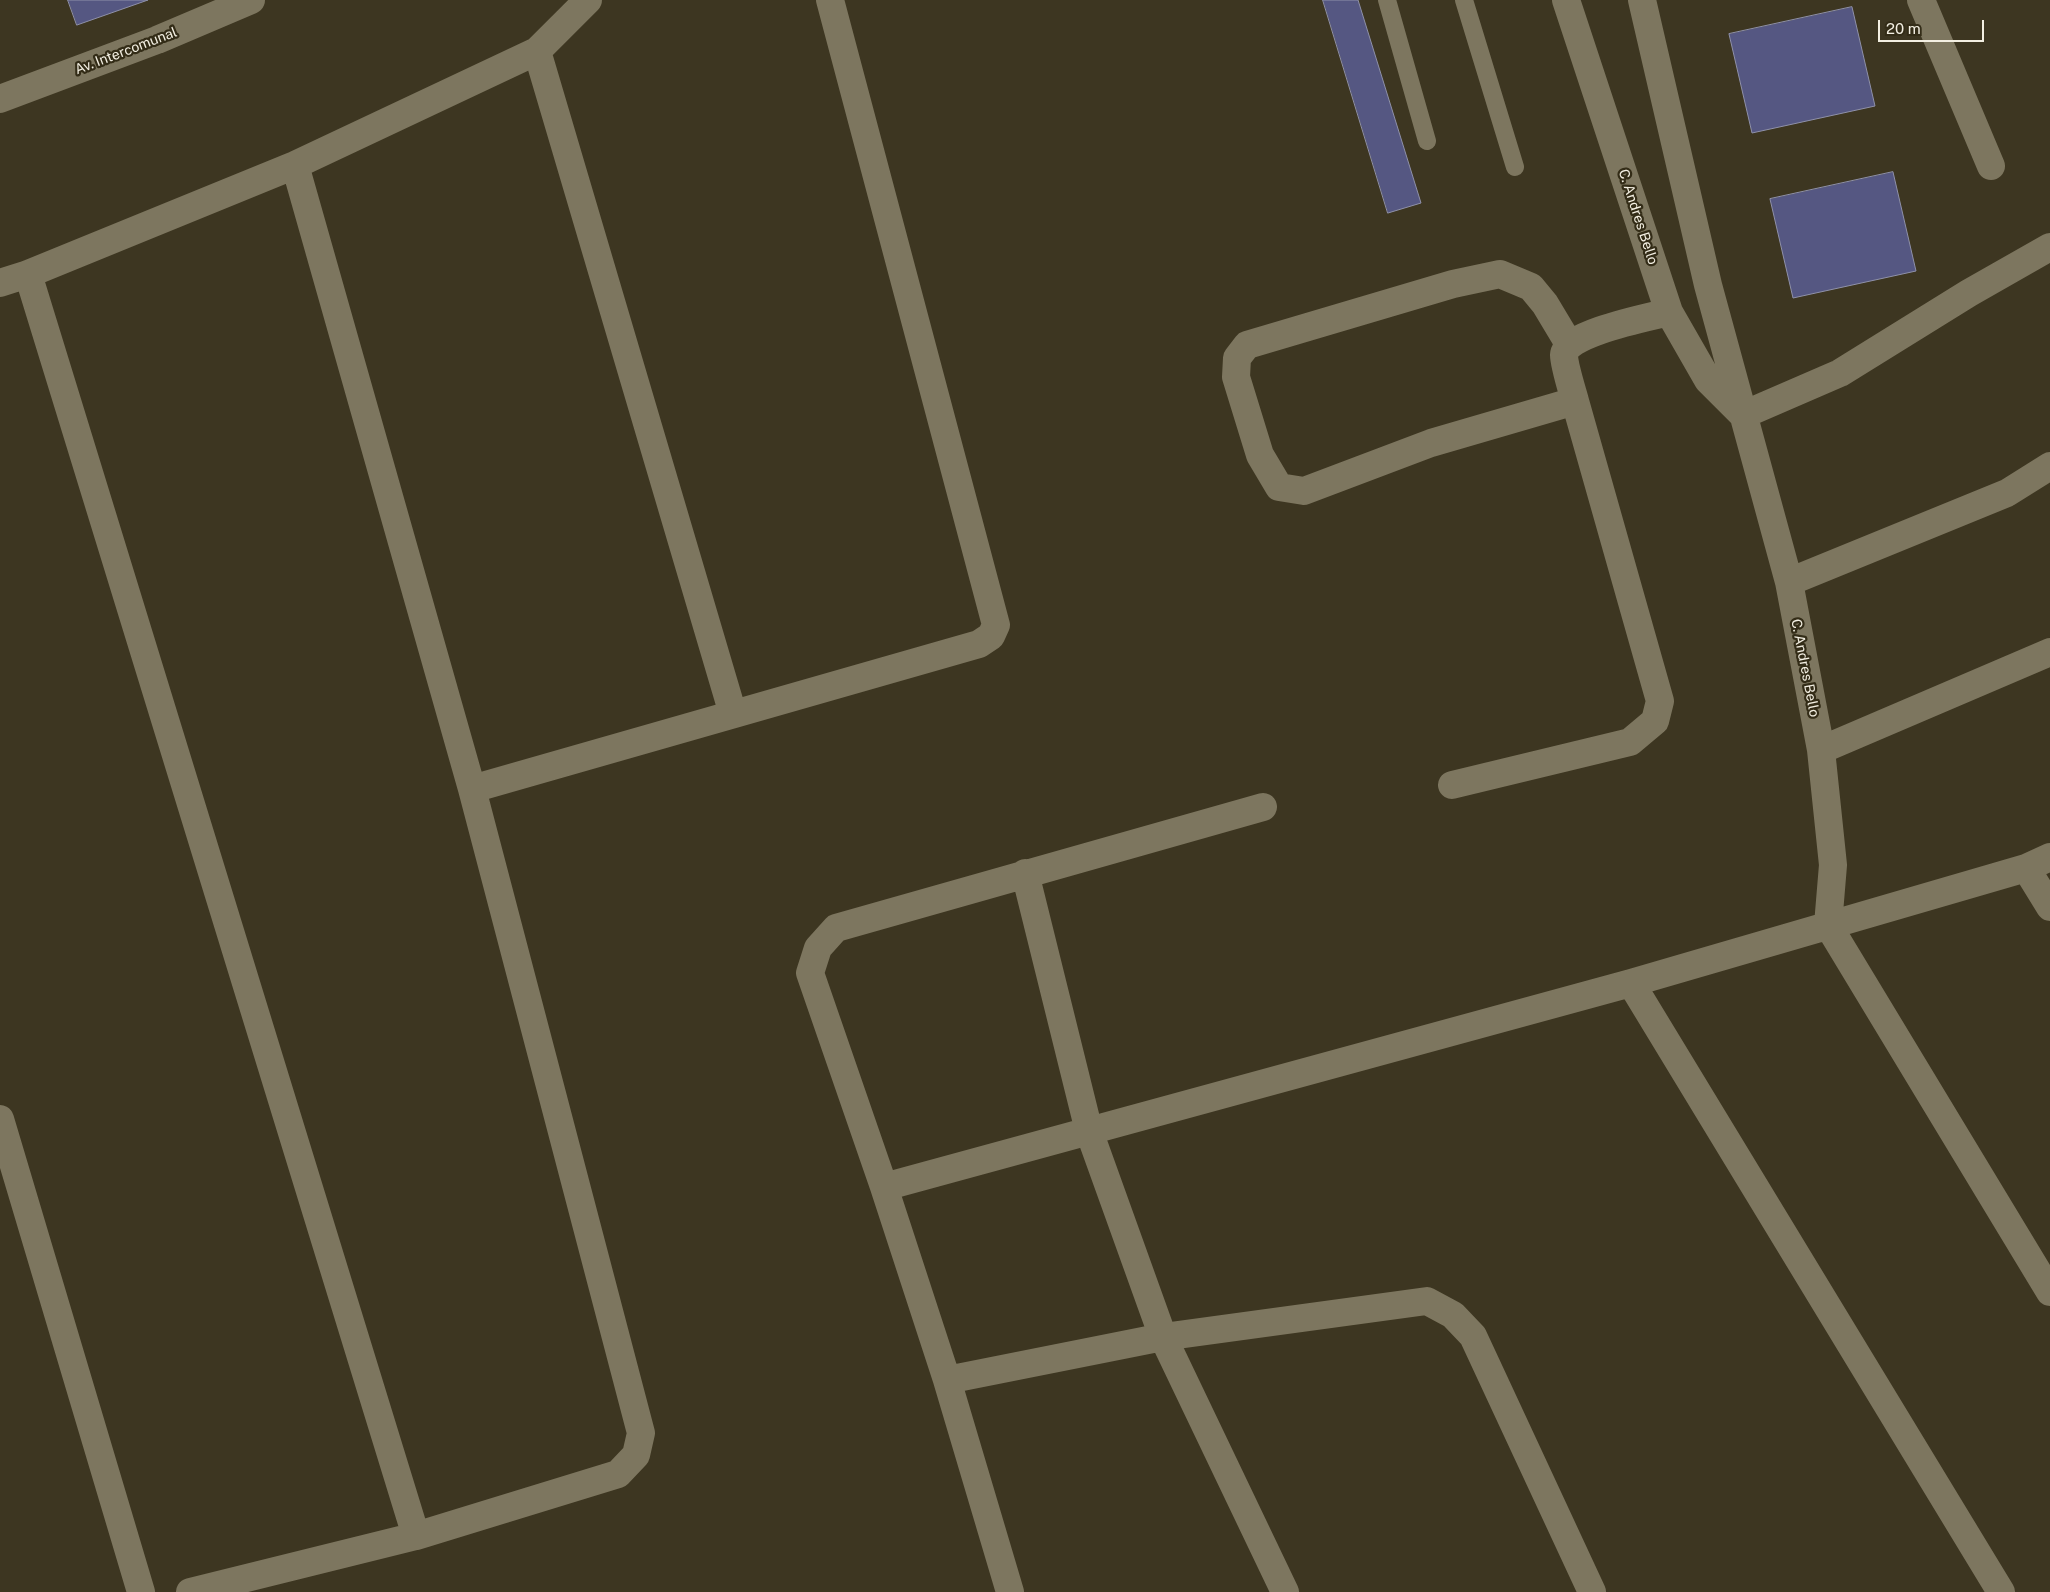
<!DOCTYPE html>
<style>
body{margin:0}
#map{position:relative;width:2050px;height:1592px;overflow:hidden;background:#3d3621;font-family:"Public Sans",sans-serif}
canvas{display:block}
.scale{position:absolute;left:1878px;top:20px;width:106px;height:22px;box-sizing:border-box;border:2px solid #f3efe2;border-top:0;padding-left:6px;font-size:15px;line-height:18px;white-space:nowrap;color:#f3efe2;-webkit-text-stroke:4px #332c17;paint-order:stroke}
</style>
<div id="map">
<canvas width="2050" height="1592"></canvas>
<div class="scale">20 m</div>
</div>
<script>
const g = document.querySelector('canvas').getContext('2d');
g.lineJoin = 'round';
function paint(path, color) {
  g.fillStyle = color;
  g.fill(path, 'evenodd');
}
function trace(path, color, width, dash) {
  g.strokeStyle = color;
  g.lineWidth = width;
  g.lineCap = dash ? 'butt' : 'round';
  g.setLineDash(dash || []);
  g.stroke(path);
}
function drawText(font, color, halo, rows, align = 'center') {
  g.font = font + ' "Public Sans",sans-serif';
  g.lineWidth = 4.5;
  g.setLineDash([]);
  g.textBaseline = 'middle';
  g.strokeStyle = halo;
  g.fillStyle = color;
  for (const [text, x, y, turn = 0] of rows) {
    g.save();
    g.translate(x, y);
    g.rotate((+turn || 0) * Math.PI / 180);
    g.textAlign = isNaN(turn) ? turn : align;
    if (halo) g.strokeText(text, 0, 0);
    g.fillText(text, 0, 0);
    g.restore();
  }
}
const building = new Path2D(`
 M68 0H148L77 25Z
 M1323 0H1358L1421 203 1388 213Z
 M1852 7 1875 106 1752 133 1729 34Z
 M1893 172 1916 271 1793 298 1770 199Z`);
paint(building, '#555782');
trace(building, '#8f91a9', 1);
trace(new Path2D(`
 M1387 0 1427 141
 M1464 0 1515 167`), '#7d765f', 18);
trace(new Path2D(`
 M1566 0 1669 312 1708 380 1743 415 1840 373 1969 293 2050 247
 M1642 0 1708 285 1789 582 1821 750 1833 865 1828 925 2050 1292
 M1921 0 1991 166
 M537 51 733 714
 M0 99 157 40 251 0
 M28 274 416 1536
 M0 283 28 274 295 165 537 51 588 0
 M1569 344 1545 304 1531 287 1500 274 1453 284 1247 345 1237 358 1236 377 1260 455 1279 487 1304 491 1431 443 1575 401
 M1789 582 2007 493 2050 466
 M1821 750 2050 652
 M1452 785 1630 742 1655 721 1660 701 1575 401C1572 390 1564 365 1564 355 1565 333 1650 317 1669 312
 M472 789 979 644 991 636 996 625 830 0
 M2026 868 2050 907
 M1025 873 1089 1131 1163 1337 1285 1592
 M1631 983 2001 1592
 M0 1119 141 1592
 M884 1187 1631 983 2026 868 2050 857
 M947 1380 1163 1337 1427 1301 1453 1315 1473 1336 1592 1592
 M190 1592 416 1536 618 1474 636 1455 641 1433 472 789 295 165
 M1010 1592 947 1380 884 1187 810 973 818 948 836 928 1263 807`), '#7d765f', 28);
drawText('14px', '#f3efe2', '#332c17', [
 ["Av. Intercomunal",126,51,-21],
 ["C. Andres Bello",1638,217,72],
 ["C. Andres Bello",1805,668,79]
]);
</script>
